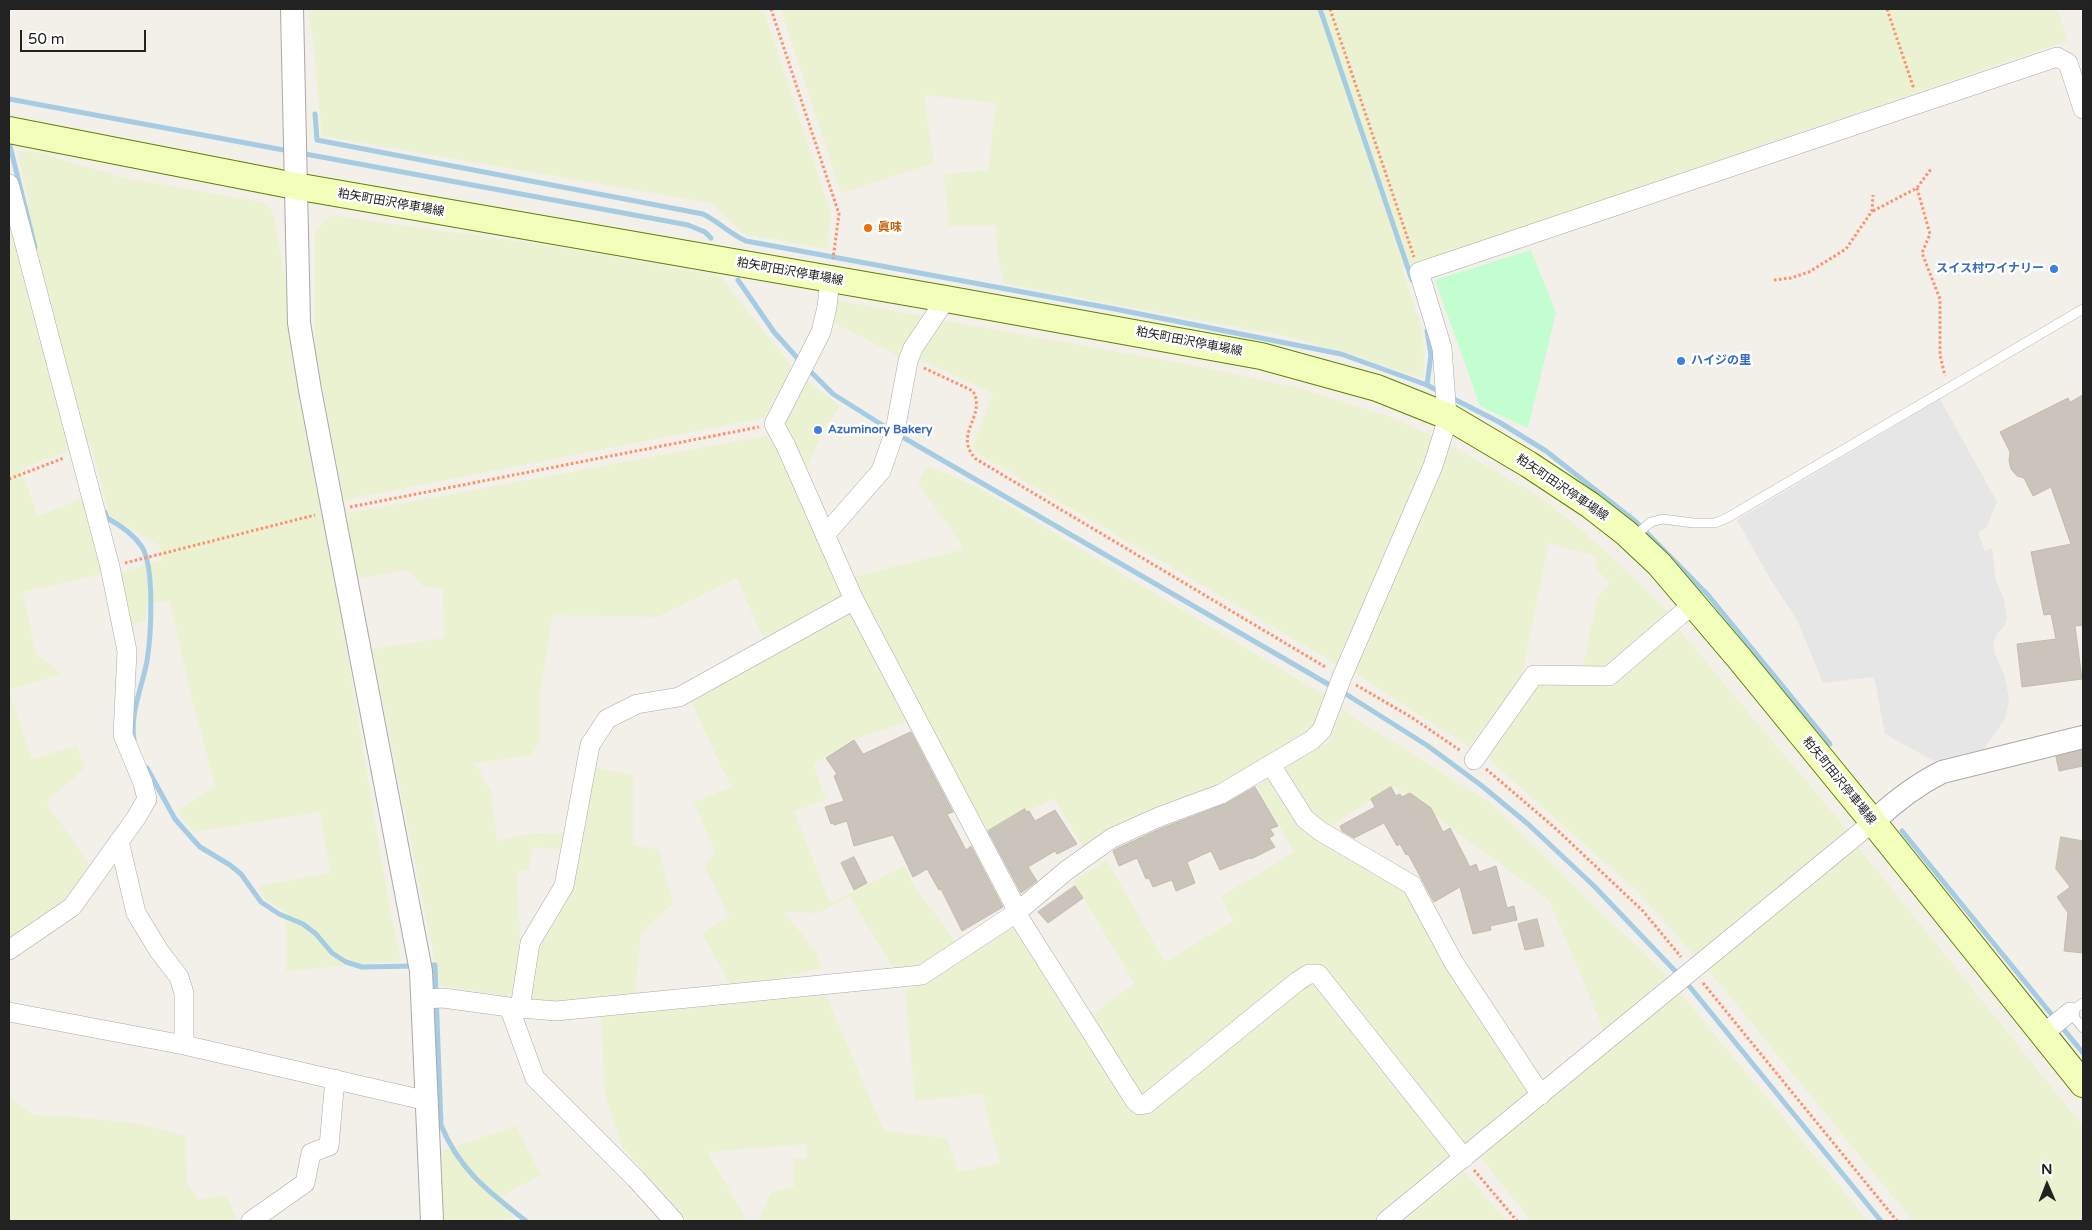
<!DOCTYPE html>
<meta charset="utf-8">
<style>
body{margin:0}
#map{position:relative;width:2092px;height:1230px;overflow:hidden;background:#f2f0e8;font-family:"Varela Round",sans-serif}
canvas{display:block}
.frame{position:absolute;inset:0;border:10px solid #222;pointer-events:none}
.north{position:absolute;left:2022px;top:1160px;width:50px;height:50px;-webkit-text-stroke:4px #fff;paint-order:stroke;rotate:359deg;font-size:14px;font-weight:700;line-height:20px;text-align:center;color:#222}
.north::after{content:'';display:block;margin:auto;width:18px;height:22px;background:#222;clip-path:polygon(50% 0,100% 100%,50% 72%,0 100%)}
.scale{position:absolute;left:20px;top:30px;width:126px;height:22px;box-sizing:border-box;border:2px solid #222;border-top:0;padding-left:6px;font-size:15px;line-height:18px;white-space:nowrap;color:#222;-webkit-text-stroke:4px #fff;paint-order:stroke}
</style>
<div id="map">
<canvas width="2092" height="1230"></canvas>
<div class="frame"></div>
<div class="north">N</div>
<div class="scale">50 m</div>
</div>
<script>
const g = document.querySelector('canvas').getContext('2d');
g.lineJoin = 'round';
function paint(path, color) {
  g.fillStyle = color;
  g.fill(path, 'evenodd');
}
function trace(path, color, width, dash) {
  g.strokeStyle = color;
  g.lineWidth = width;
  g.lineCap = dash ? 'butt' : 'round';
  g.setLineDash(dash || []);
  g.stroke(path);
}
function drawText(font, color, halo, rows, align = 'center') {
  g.font = font + ' "Varela Round","Noto Sans JP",sans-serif';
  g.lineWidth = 5;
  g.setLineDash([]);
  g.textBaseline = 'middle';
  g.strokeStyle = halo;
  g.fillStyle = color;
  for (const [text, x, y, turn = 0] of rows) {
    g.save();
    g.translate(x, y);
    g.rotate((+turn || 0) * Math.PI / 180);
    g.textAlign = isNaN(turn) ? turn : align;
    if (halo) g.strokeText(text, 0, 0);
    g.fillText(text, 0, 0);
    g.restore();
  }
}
paint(new Path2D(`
 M308 9H763L831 214 827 249 745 234 711 203 322 136 313 38Z
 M781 9H2057L2068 41 1402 269 1423 333 1424 378 1296 338 1005 284 998 261 996 225 949 226 944 174 988 170 996 103 924 95 934 163 841 193Z
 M17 151H32L125 178 266 203 274 215 390 910 401 961 286 971V912L264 899 258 886 330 873 320 812 193 832 177 811 215 785 190 691 170 601 146 603V620L130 626 119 573 162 560 160 546 110 516 90 442 20 469 38 516 84 498 104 573 23 592 36 654 62 674 9 690V208L29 202Z
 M330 215 558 247 720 276 793 368 763 418 344 500 315 349V232Z
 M834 300 924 316 900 357 832 322Z
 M941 320 1202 367 1303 389 1391 417 1432 436 1426 461 1338 665 977 453 973 446 993 393 918 359Z
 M805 379 840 406 824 429 796 493 844 599 765 644 737 578 657 617 553 615 540 692V739L532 755 475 763 491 791 497 841 533 833 570 834 567 850 532 847 529 870 517 872 520 938 517 997 440 986 372 649 444 638 443 589 422 586 408 570 358 579 344 514 770 435Z
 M1450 445 1536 495 1562 514 1602 548 1668 611 1613 666 1583 668 1597 599 1610 582 1597 570 1595 556 1549 543 1520 683 1469 747 1354 672Z
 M928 466 979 488 1324 695 1314 729 1219 788 1086 851 1054 799 985 831 850 578 964 549 918 482Z
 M852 608 908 721 858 738 813 764 826 800 794 811 830 903 904 866 916 889 957 943 927 964 895 971 850 897 817 913 784 912 817 953 822 968 778 979 730 985 702 933 729 917 705 867 715 851 694 802 731 787 690 699Z
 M1675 625 1848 831 1696 957 1638 892 1482 753 1534 681 1617 679Z
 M9 693 32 759 76 746 85 768 46 802 91 867 59 907 9 941Z
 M1341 709 1490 803 1668 978 1868 1221H1531L1480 1156 1613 1047 1604 1031 1549 900 1395 786 1325 829 1282 769 1330 741Z
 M592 767 633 775V845L659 850 673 903 641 933 635 993 554 1005 530 998 537 942Z
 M1268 778 1406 892 1532 1091 1373 1221H758L771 1193 794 1187 793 1159H807L806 1144 707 1152 746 1218 736 1221H687L621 1145 605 1093 601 1017 826 995 884 1131 947 1138 958 1172 1000 1163 982 1094 915 1101 905 992 1013 928 1076 1025 1135 984 1073 881 1107 860 1165 962 1233 921 1221 897 1294 852 1257 786Z
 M1858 847 2083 1126V1221H1913L1706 967Z
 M9 1096 34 1115 66 1116 135 1123 185 1136 187 1183 198 1200 226 1195 238 1221H9Z
 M516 1126 541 1175 502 1196 513 1217 491 1221H442L439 1152Z
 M1465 1172 1506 1221H1402Z`), '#ebf2d2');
paint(new Path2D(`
 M1531 250 1556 313 1528 428 1480 406 1435 280Z`), '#c3fed1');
paint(new Path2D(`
 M1940 399 1997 502 1986 528 1978 532 1985 551 1992 548 1996 580 2004 599 2007 618 2005 625 1997 634 1993 644 1995 654 2004 674 2009 698 2006 717 1984 749 1934 761 1885 734 1874 677 1823 683 1797 620 1769 577 1737 520Z`), '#e6e6e6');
trace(new Path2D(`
 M1320 9 1412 280
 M9 99 289 151
 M315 114 317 140 703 214C719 222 730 234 746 241L1115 309 1341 354 1427 385 1440 392
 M10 146 35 247
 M300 153 688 225 705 232 711 238
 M738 280 774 332 801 362
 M807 368 833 394 887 428 1333 687
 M1427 385 1431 355 1427 331
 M1450 397 1499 422 1546 451 1635 521 1708 595 1830 744
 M105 512 107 518C120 525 134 535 142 547 155 568 151 637 147 661 142 688 130 712 134 740
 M1341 691 1428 746 1482 786 1528 824 1593 885 1679 975
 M147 768 175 819 190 836 200 847 230 865 241 874 261 902 279 914 303 924 316 934 332 953 346 962 362 967 414 966
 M1902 831 2083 1053
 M425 965H435L441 1125C459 1170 489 1192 526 1221
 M1685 981 1881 1221`), '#a5cce3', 5);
const building = new Path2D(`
 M2083 395V625L2075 626 2082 679 2022 687 2017 644 2056 639 2051 614 2044 615 2031 552 2071 544 2051 487 2033 496 2024 478 2017 476 2011 469 2009 461 2010 452 2000 432 2068 398 2070 402Z
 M911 732 953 812 947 814 966 850 971 846 1003 907 962 931 941 889 939 890 927 869 913 877 893 835 854 846 847 821 834 825 833 823 831 824 825 807 844 801 834 776 837 774 826 758 854 740 863 754Z
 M2083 750V766L2059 771 2056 757Z
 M1255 787 1278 826 1270 829 1274 835 1269 838 1275 847 1251 859 1250 858 1220 870 1211 851 1187 862 1195 883 1176 891 1172 880 1153 887 1149 878 1146 879 1137 858 1119 866 1113 851 1118 848 1162 828 1225 804Z
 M1391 787 1396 796 1400 794 1402 797 1410 793 1431 808 1443 832 1450 828 1470 867 1476 864 1479 872 1496 866 1507 908 1514 906 1517 920 1490 926 1491 930 1473 934 1460 887 1434 902 1408 854 1406 855 1400 844 1397 846 1384 823 1354 838 1342 831 1340 826 1375 807 1371 799Z
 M1025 809 1026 812 1029 811 1035 821 1055 810 1077 844 1057 854 1055 851 1028 867 1037 881 1021 893 988 831Z
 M2061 837 2083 841V953L2064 951 2068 913 2057 897 2070 887 2056 869Z
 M854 857 867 883 854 890 841 863Z
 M1075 886 1083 898 1048 923 1038 912Z
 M1537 919 1544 946 1525 950 1518 924Z`);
paint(building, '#cbc4ba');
trace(building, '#c6baa9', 1);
const service = new Path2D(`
 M1632 538 1651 522 1663 519 1693 523H1715L1727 518 2083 309
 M2083 1003 2070 1012 2083 1028`);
const minor = new Path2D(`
 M9 184 110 567 127 651 123 735 143 783 147 799 136 818 72 907 9 950
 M830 279 827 307 821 332 774 424 786 446 854 600 1013 902 1016 913 1135 1101 1140 1105 1146 1104 1298 981 1309 974H1318L1464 1158
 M825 535 881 471 895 431 908 361 913 348 946 299
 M1474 760 1534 675 1609 676 1693 604
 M1271 765 1305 819 1320 831 1412 885 1454 963 1541 1095
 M119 841 136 913 159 951 179 977 184 993V1045
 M423 999 443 998 509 1007 556 1011 922 975 1016 913 1067 870 1112 838 1159 817 1221 794 1312 740 1322 730 1342 677 1433 466 1444 431 1447 416 1442 348 1419 272 2057 57 2068 63 2083 109
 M509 1007 535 1078 636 1179 674 1221
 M520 1008 530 943 564 886 590 745 607 719 637 704 679 697 854 600
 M9 1012 184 1045 428 1101
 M2043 1034 2070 1012
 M251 1221 305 1183 311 1153 329 1146 335 1079
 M1386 1221 1873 822`);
const tertiary = new Path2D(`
 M292 9 299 323 310 390 421 971 432 1221
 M1873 822C1894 802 1916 785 1942 772L2083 737`);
const secondary = new Path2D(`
 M9 130 295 186 946 299 1261 356 1377 388 1447 416 1528 464 1590 505 1626 533 1659 564 1739 658 1873 822 2083 1084`);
trace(service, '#a9a9a9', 10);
trace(minor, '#a9a9a9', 20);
trace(tertiary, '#a9a9a9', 24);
trace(secondary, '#608100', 28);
trace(new Path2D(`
 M771 9 839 214 833 259
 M1330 9 1414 257
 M1887 9 1914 89
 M1917 188 1930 234 1922 253 1940 299V355L1945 376
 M1873 211 1917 188 1931 169
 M1774 280 1791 278 1809 272 1846 249 1872 211 1873 195
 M924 368 973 391C987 417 952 434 976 459L1327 668
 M9 479 64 458
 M350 507 759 427
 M125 563 315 515
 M1356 685 1411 717 1461 751
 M1486 769 1555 828 1643 911 1681 957
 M1703 983 1897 1221
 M1474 1170 1517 1221`), '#ff916c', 3, [2.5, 2.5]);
trace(service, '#fff', 9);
trace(minor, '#fff', 19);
trace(tertiary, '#fff', 22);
trace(secondary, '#f1ffba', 26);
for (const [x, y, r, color] of [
 [868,228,5,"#e8710a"],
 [2054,269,5,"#3f7fe0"],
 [1681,361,5,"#3f7fe0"],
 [818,430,5,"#3f7fe0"]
]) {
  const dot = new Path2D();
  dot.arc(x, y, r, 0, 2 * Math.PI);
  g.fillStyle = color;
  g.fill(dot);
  trace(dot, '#fff', 2);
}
drawText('12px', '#222', '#fff', [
 ["粕矢町田沢停車場線",391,203,10],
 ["粕矢町田沢停車場線",790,272,10],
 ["粕矢町田沢停車場線",1189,342,11],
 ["粕矢町田沢停車場線",1562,488,34],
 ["粕矢町田沢停車場線",1839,781,51]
]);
drawText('bold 12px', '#c56008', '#fff', [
 ["眞味",878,228]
], 'left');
drawText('bold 12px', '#366cbe', '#fff', [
 ["スイス村ワイナリー",2044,269,"right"],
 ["ハイジの里",1691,361],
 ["Azuminory Bakery",828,430]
], 'left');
</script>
